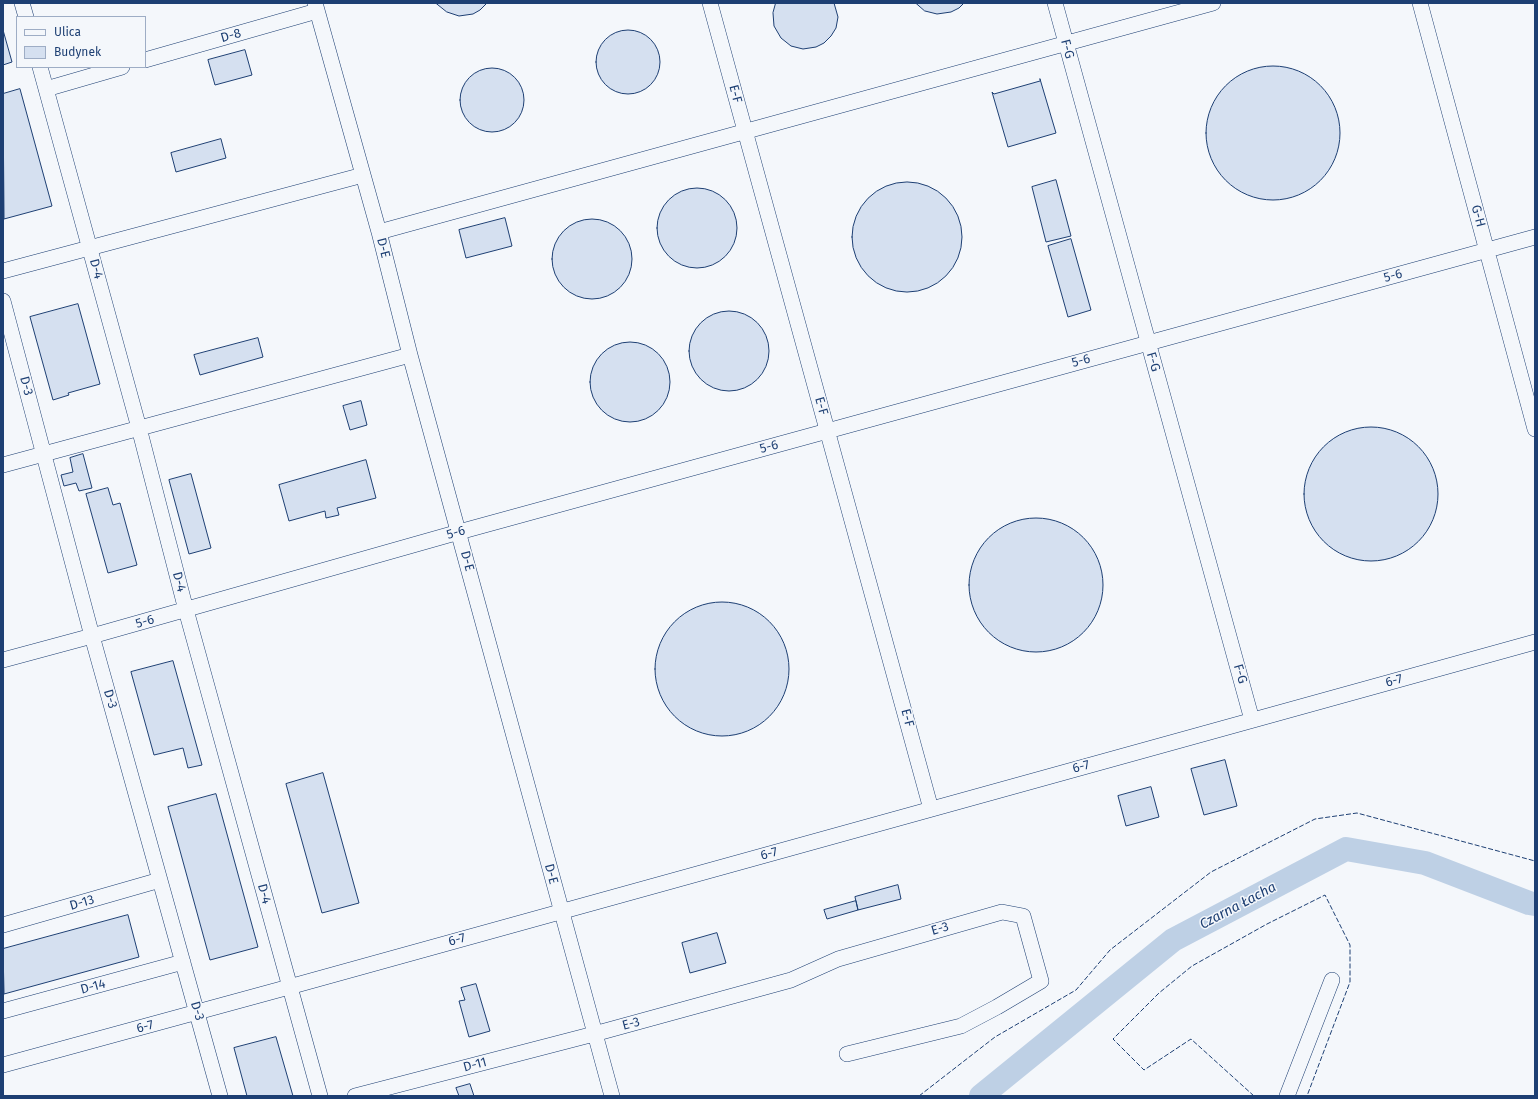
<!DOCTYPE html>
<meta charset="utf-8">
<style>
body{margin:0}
#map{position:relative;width:1538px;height:1099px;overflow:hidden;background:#f4f7fb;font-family:"Fira Sans",sans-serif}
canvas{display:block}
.frame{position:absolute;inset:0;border:4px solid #1d3f73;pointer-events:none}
.legend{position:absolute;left:16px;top:16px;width:130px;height:52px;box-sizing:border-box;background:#f4f7fb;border:1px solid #9eadc5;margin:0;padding:5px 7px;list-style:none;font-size:12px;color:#1d3f73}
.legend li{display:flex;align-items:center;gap:8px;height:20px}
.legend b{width:20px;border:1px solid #9eadc5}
</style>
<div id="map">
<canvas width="1538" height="1099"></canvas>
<div class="frame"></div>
<ul class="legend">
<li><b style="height:5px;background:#f4f7fb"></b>Ulica</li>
<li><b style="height:11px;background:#d5e0f0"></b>Budynek</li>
</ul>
</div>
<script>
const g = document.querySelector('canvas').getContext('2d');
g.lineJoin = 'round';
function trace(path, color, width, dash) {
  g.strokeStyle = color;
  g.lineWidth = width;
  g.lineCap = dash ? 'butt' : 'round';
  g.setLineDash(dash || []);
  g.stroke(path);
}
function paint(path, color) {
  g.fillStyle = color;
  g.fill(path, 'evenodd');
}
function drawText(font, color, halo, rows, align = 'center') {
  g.font = font + ' "Fira Sans",sans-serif';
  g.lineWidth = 3;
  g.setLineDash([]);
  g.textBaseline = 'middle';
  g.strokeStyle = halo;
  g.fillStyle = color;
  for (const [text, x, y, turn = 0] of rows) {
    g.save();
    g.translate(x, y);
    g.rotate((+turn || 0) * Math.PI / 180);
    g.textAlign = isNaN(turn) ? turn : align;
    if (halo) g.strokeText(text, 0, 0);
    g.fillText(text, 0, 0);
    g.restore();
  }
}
trace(new Path2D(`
 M981 1096 1173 940 1346 849 1425 863 1529 903 1535 904`), '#bed0e5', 24);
const building = new Path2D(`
 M436 3H487L480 10 473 14 459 16 447 12Z
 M776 3H834L838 17 836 28 831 36 824 43 816 47 803 49 791 46 781 38 774 26 773 13Z
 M916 3H964L959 8 951 12 937 14 925 11Z
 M596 62a32 32 0 1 1 64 0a32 32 0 1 1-64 0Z
 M3 30 12 62 3 65Z
 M245 50 252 75 215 85 208 60Z
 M1206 133a67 67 0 1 1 134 0a67 67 0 1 1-134 0Z
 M460 100a32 32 0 1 1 64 0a32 32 0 1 1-64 0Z
 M1040 79 1056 133 1008 147 992 92 994 94 1040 81Z
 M20 89 52 206 4 219 3 94Z
 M221 139 226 158 176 172 171 153Z
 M1056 180 1071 236 1046 242 1032 187Z
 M852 237a55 55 0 1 1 110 0a55 55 0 1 1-110 0Z
 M657 228a40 40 0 1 1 80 0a40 40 0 1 1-80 0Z
 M505 218 512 246 466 258 459 230Z
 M552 259a40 40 0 1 1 80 0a40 40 0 1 1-80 0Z
 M1071 239 1091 310 1068 317 1048 246Z
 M78 304 100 384 68 393 69 395 53 400 30 317Z
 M689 351a40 40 0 1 1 80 0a40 40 0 1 1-80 0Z
 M258 338 263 357 200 375 194 355Z
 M590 382a40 40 0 1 1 80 0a40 40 0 1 1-80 0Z
 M361 401 367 425 350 430 343 406Z
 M1304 494a67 67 0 1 1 134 0a67 67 0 1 1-134 0Z
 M83 454 92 488 79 491 76 483 64 486 61 475 73 472 70 458Z
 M366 460 376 498 337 508 339 515 326 518 325 511 289 521 279 485Z
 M191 474 211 548 189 554 169 480Z
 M108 488 113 505 120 503 137 565 108 573 86 494Z
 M969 585a67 67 0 1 1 134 0a67 67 0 1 1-134 0Z
 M655 669a67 67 0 1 1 134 0a67 67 0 1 1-134 0Z
 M173 661 202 765 188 768 183 748 154 755 131 672Z
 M1225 760 1237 806 1204 815 1191 769Z
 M323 773 359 903 322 913 286 784Z
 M1151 787 1159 817 1126 826 1118 796Z
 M216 794 258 947 210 960 168 807Z
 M898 885 901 899 858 910 855 897Z
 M856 901 858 910 827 919 824 910Z
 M128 915 139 957 4 994 3 949Z
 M717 933 726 963 690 973 682 943Z
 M476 984 490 1031 469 1037 459 1001 465 1000 461 988Z
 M276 1037 293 1096H247L234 1048Z
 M470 1084 474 1096H459L456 1088Z`);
paint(building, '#d5e0f0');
trace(building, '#1d3f73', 1);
const minor = new Path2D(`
 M22 3 26 17
 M315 3 379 232 410 355 612 1096
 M710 3 931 809
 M1055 3 1252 720
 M1420 3 1535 429
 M145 60 317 11
 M40 67 139 428 186 610 320 1096
 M46 89 122 67
 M379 232 1213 3
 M3 271 363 175
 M3 301 92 636 220 1096
 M3 465 410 355
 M3 660 92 636 459 532 1535 237
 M3 925 160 880
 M3 1011 183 962
 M3 1065 289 987 1535 642
 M355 1096 594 1034 791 980 838 959 1002 912 1023 916 1041 981 997 1007 961 1026 847 1054
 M1287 1096 1332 980`);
trace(minor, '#1d3f73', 16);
trace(minor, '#f4f7fb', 15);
trace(new Path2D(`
 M919 1096 995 1037 1076 990 1110 950 1211 872 1315 819 1357 813 1535 861
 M1254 1096 1191 1039 1144 1070 1113 1039 1159 993 1192 966 1267 924 1325 895 1350 945V982L1307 1096`), '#1d3f73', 1, [5, 2]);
drawText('13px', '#1d3f73', '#f4f7fb', [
 ["D-8",231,36,-16],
 ["F-G",1067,49,75],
 ["E-F",735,94,75],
 ["G-H",1478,216,75],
 ["D-E",383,248,76],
 ["D-4",96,269,75],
 ["5-6",1393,276,-15],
 ["5-6",1081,361,-15],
 ["F-G",1153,362,74],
 ["D-3",26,386,75],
 ["E-F",821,406,74],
 ["5-6",769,447,-15],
 ["5-6",456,533,-16],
 ["D-E",467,561,75],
 ["D-4",179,582,75],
 ["5-6",145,622,-16],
 ["F-G",1240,674,74],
 ["6-7",1394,681,-15],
 ["D-3",110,699,74],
 ["E-F",907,718,75],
 ["6-7",1081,767,-15],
 ["6-7",769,854,-15],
 ["D-E",551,874,75],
 ["D-4",264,894,75],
 ["D-13",82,903,-16],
 ["E-3",940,929,-16],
 ["6-7",457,940,-16],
 ["D-14",93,987,-15],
 ["D-3",197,1011,74],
 ["E-3",631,1024,-15],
 ["6-7",145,1027,-15],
 ["D-11",475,1065,-15]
]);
drawText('italic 14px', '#1d3f73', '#f4f7fb', [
 ["Czarna Łacha",1238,906,-28]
]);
</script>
